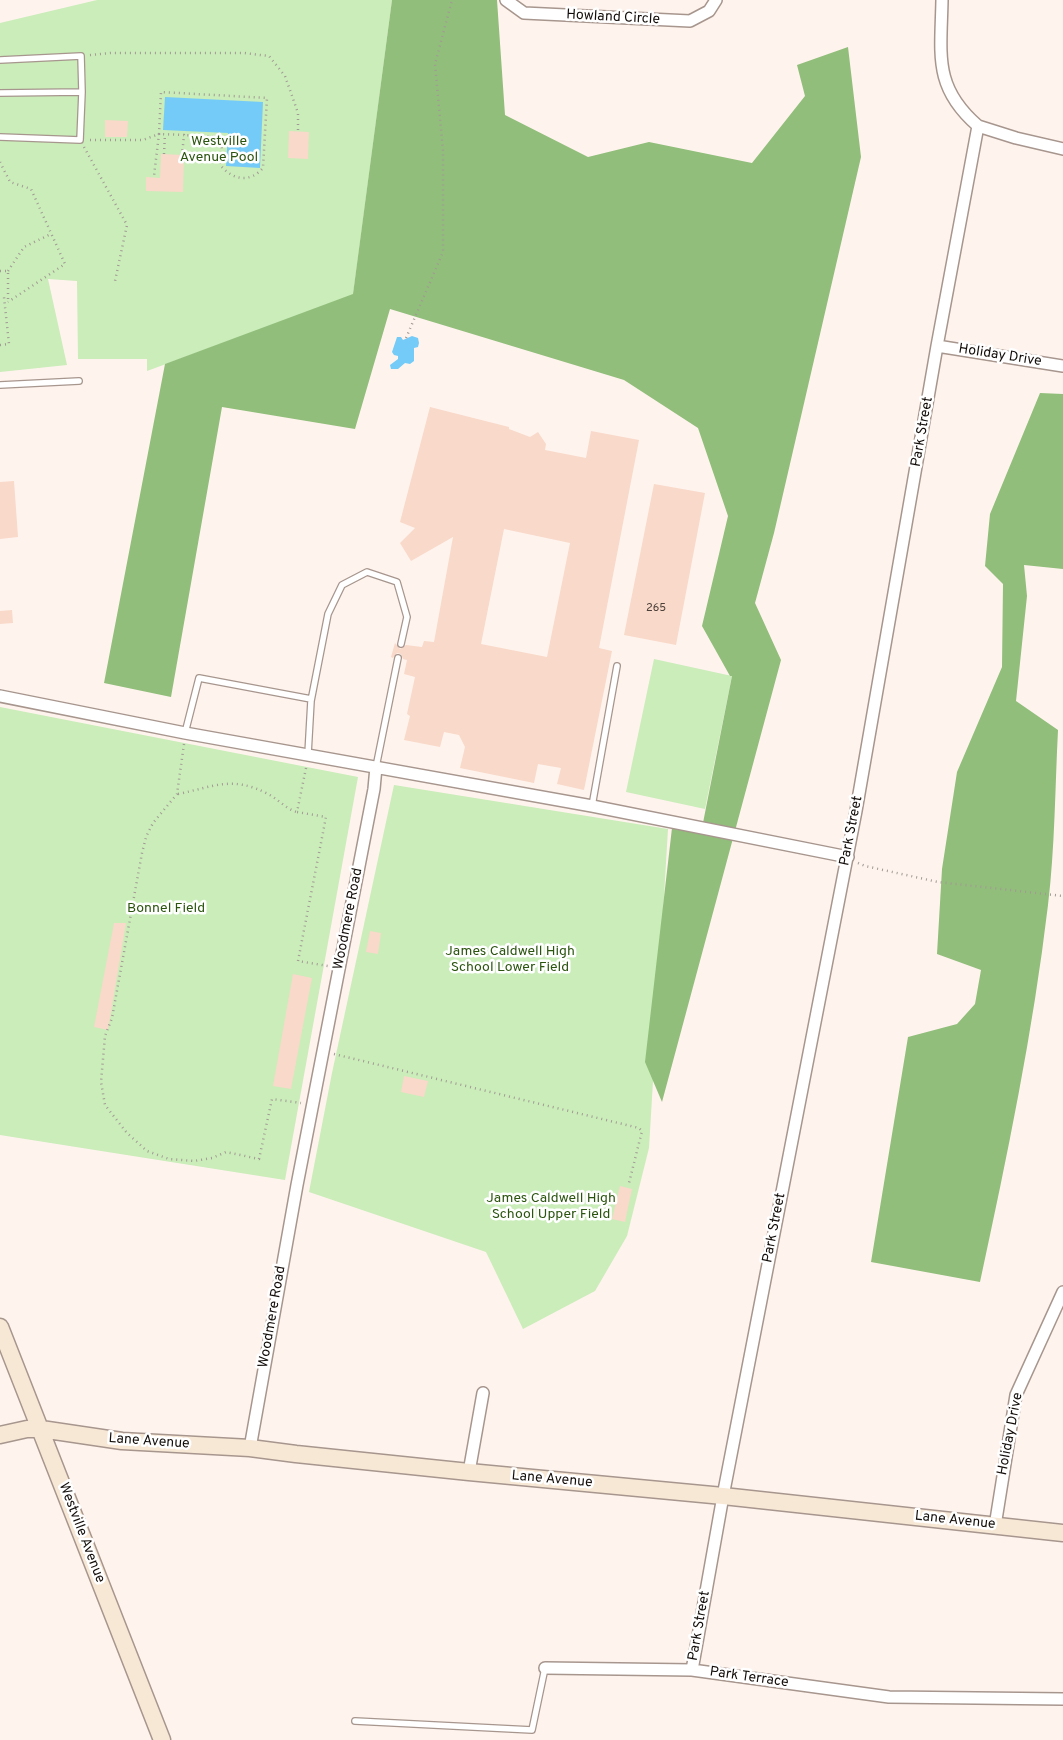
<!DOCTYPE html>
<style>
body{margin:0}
canvas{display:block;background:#fef3ed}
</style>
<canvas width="1063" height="1740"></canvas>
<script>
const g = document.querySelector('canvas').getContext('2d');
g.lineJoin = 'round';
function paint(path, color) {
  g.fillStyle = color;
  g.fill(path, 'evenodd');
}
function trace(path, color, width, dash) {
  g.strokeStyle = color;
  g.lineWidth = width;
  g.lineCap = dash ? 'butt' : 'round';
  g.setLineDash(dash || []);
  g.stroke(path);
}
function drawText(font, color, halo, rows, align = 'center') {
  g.font = font + ' Overpass,sans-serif';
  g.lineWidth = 5;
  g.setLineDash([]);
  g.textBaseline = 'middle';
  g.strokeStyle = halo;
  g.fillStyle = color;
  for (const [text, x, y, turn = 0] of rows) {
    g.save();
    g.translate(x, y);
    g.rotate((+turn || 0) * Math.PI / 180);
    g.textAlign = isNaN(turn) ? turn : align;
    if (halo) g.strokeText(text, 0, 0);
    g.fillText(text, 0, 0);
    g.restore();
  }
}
paint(new Path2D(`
 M97 0H392L353 295 147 371V359H78L77 281 48 279 67 365 0 372V23Z
 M654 659 732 676 705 809 626 792Z
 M0 707 358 777 285 1180 0 1135Z
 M394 785 668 829 649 1148 627 1236 595 1291 523 1329 486 1252 309 1192 332 1073Z`), '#caedba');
paint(new Path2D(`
 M392 0H497L505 115 588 157 649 142 752 163 805 96 797 65 848 47 861 157 774 533 755 603 781 660 662 1102 645 1062 672 828 701 833 732 676H730L702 626 728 516 698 428 624 380 390 309 355 429 222 407 171 697 104 683 165 364 353 294Z
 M1040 393 1063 394V569L1024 565 1027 596 1016 701 1058 730C1055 788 1055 847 1048 905 1033 1032 1007 1157 980 1282L871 1262 908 1037 957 1024 975 1004 981 970 937 954 942 869 957 772 1002 667 1003 584 985 566 990 514Z`), '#91be7b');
paint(new Path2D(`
 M165 97 263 102 260 168 226 166 228 133 163 130Z
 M412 336 418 338 419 343 418 347 414 348V361L410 364 405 363 398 369H391L390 365 398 359V356L394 355 392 352 397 337H401L403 340Z`), '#75cbf8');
paint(new Path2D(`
 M105 120 128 121 127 137H105Z
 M289 131 309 132 308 159 288 158Z
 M161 154 184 155 183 192 146 191V177L160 178Z
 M430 407 509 427V429L530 437 538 432 546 444 545 450 586 458 591 431 639 440 599 648 612 651 584 790 557 784 561 768 538 764 534 783 460 768 465 747 459 735 444 732 440 747 404 740 410 716 407 714 415 677 404 674 407 660 403 659 401 654 397 653 393 658 391 657 395 643 400 649 406 645 422 647 424 641 434 642 453 537 411 561 400 543 415 528 400 522ZM504 529 570 543 547 657 481 644Z
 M14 481 18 537 0 539V482Z
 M654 484 705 493 676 645 624 635Z
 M12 610 13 623 0 624V611Z
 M114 923H126L108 1030 94 1027Z
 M370 931 381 933 378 954 366 952Z
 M293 974 312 978 291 1089 273 1086Z
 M404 1076 428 1081 424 1097 401 1092Z
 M620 1186 632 1189 625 1222 612 1219Z`), '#f9d9c9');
const lane = new Path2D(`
 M0 60 81 56 82 92 0 93
 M0 137 80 140 82 92
 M0 385 79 381
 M185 733 199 678 311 699
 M308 754 311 701 328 614 342 585 367 572 397 582 407 617 401 644
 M376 767 398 658
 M592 806 617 666
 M355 1721 532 1730 545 1668`);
const street = new Path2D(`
 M506 0 524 13 690 21 709 11 716 0
 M978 126 1016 138 1063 149
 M937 346 1063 366
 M0 696 185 733 592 806 848 857
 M250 1448 297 1185 374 789 376 767
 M469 1472 483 1393
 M995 1526 1016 1395 1063 1292
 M545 1668 692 1670 889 1697 1063 1699
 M692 1670 723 1496 856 811 937 346 978 126C933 87 941 55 942 0`);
const secondary = new Path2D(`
 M0 1327 162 1740
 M0 1435 27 1429H41L122 1441 250 1448 296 1454 469 1472 723 1496 1063 1533`);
trace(lane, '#a7968e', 8);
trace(street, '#a7968e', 14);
trace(secondary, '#a7968e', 19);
trace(new Path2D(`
 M90 55 110 53H244L269 56 285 76 298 113V131
 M90 140H143L159 134 154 176
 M84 147 127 225 115 281
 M164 154 165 134
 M182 155 184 135 159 134 161 92 267 98 263 168C250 183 233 180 221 166L222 137 184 135
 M0 162 10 182 31 189 65 264 8 302
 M0 271H8V302
 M8 271 24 247 51 234
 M406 338 443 252V151L435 64 452 0
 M0 345 9 344 4 297
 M184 744 177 794 153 823 146 837 142 853 112 1018 105 1036 101 1082 105 1105 127 1133 147 1151 169 1159 194 1161 212 1158 226 1152 259 1159 272 1099 301 1103
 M306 768 297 812 326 817 298 961 328 966
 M178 794C213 787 232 775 268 794 278 799 286 809 297 812
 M858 863 865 866 938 882 1063 896
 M334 1054 639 1128 642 1131 629 1183`), '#a29a95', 2.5, [1, 4]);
trace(lane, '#fff', 5.5);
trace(street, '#fff', 11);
trace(secondary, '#f7e8d5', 16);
drawText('11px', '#4c403a', null, [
 ["265",656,609]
]);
drawText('14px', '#120d0a', '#fff', [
 ["Howland Circle",613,18,3],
 ["Holiday Drive",1000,356,9],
 ["Park Street",923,432,-80],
 ["Park Street",852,831,-79],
 ["Woodmere Road",349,919,-79],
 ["Park Street",775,1228,-79],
 ["Woodmere Road",273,1317,-80],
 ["Holiday Drive",1011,1434,-79],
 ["Lane Avenue",149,1442,4],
 ["Lane Avenue",552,1480,5],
 ["Lane Avenue",955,1521,6],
 ["Westville Avenue",81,1533,69],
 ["Park Street",700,1626,-80],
 ["Park Terrace",749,1678,8]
]);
drawText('14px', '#2b540f', '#fff', [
 ["Westville",219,142],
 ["Avenue Pool",219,158],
 ["Bonnel Field",166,909],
 ["James Caldwell High",510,952],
 ["School Lower Field",510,968],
 ["James Caldwell High",551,1199],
 ["School Upper Field",551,1215]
]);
</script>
